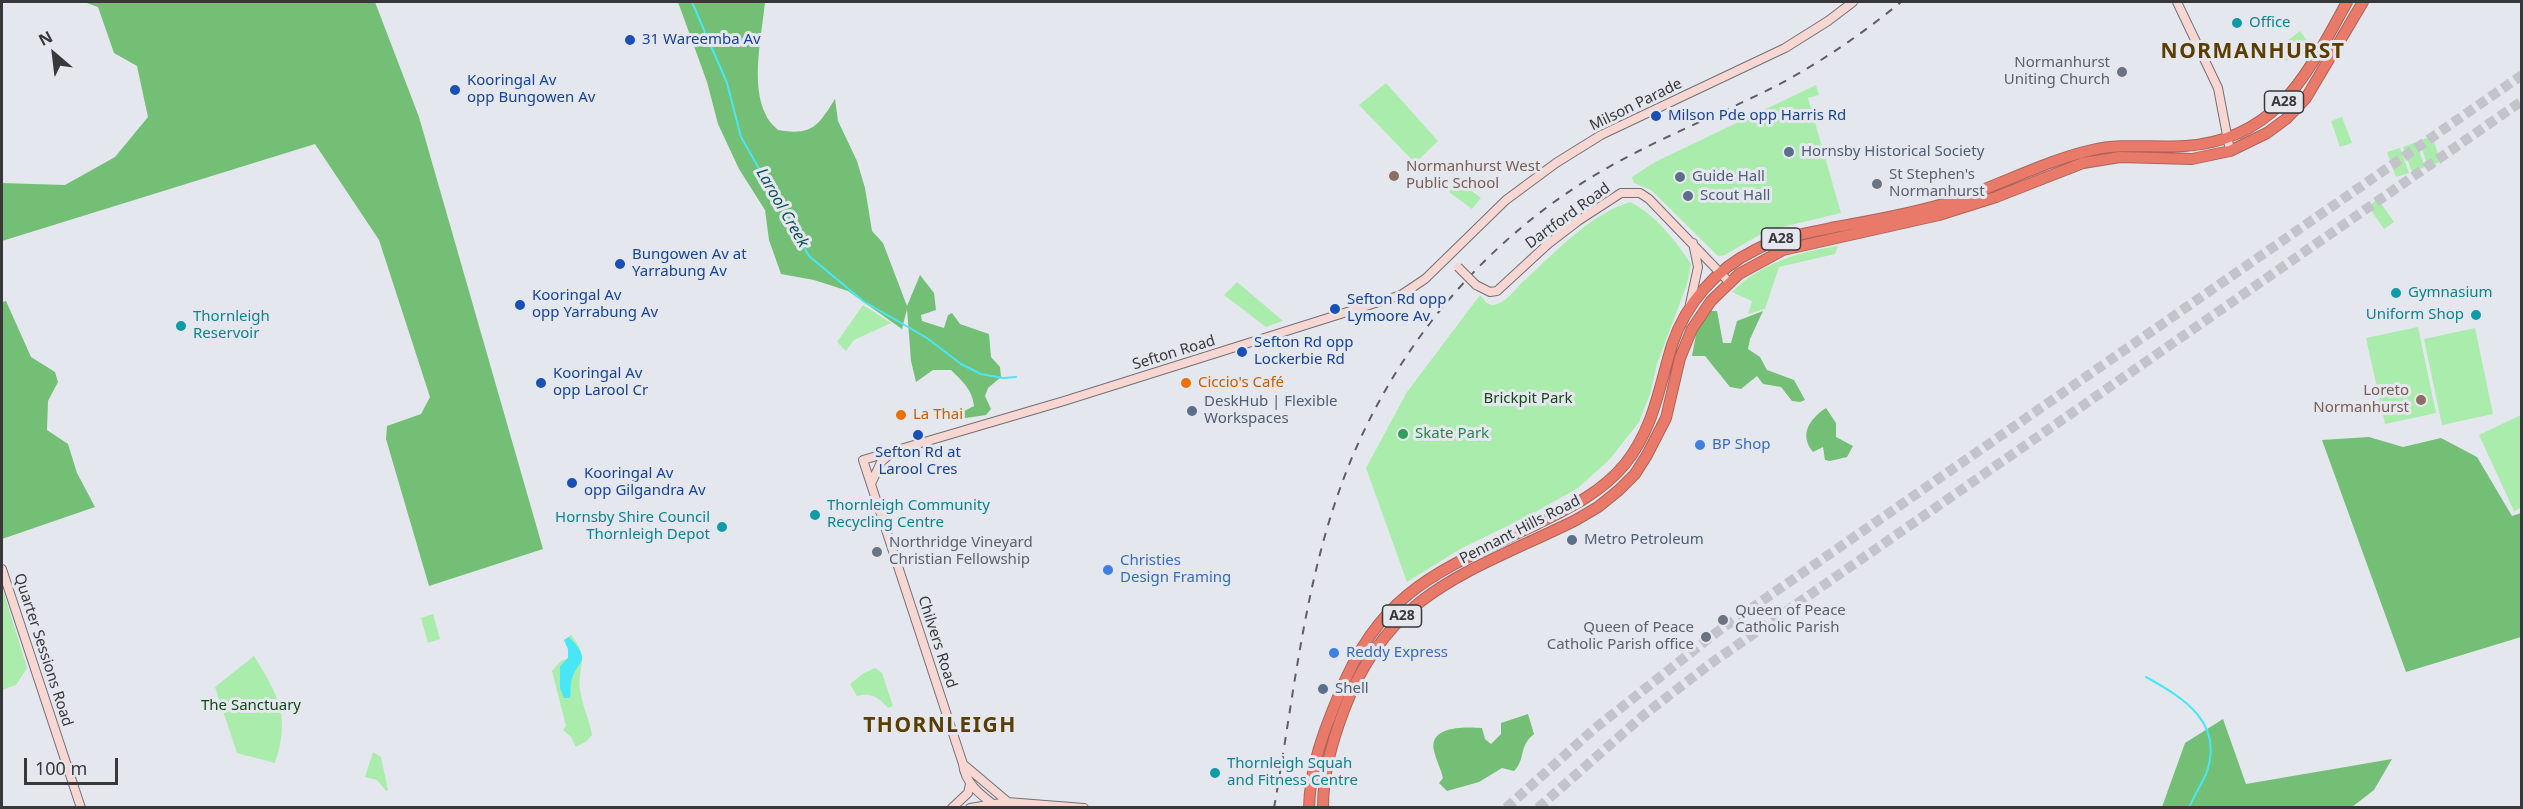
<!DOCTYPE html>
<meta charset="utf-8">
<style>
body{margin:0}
#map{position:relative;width:2523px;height:809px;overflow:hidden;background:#e5e7ee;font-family:"Noto Sans",sans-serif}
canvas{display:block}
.frame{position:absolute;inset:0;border:3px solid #38383b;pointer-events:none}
.north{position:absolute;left:24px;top:24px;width:60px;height:60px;-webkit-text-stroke:4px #e5e7ee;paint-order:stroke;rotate:332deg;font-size:16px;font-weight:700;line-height:24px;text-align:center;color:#38383b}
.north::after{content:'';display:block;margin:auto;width:21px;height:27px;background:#38383b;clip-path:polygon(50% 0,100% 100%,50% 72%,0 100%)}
.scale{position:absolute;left:24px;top:758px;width:94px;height:27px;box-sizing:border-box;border:3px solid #38383b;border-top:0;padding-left:8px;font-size:18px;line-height:21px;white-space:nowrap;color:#38383b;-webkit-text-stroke:4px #e5e7ee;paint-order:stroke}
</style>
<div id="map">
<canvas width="2523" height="809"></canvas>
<div class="frame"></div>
<div class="north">N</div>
<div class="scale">100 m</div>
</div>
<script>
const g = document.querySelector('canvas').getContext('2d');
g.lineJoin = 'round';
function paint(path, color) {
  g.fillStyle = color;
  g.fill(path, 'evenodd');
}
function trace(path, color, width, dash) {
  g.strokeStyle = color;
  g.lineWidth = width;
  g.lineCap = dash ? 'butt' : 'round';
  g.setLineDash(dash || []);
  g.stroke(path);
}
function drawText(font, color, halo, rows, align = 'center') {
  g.font = font + ' "Noto Sans",sans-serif';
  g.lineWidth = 6;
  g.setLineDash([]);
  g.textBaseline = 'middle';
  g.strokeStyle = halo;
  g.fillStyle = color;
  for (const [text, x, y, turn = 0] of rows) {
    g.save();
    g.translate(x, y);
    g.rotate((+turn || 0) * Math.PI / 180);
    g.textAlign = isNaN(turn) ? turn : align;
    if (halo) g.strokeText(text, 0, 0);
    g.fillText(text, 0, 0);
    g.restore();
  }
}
paint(new Path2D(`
 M2300 31 2309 43 2286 61 2277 49Z
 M1386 83 1438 141 1415 163 1359 105Z
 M1816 85 1819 95 1808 98 1841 213 1766 231 1725 255 1718 256 1651 190 1634 183 1632 177 1655 162Z
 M2342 117 2352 143 2340 147 2331 121Z
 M2432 136 2441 162 2428 166 2419 141Z
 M2416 142 2425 167 2412 172 2403 147Z
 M2400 148 2409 173 2396 177 2387 152Z
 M1458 181 1481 198 1472 209 1449 192Z
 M2378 199 2394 222 2384 229 2368 206Z
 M1630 202C1656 215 1675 240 1691 264L1687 284 1657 364 1650 394 1639 422 1610 459 1578 488 1530 515 1462 548 1407 582 1366 468 1407 392 1480 295C1484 299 1487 306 1494 305 1508 302 1516 287 1526 279 1555 252 1592 213 1630 202Z
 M1838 246 1835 254 1779 267 1765 309 1748 314 1752 301 1732 292C1761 263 1798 252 1838 246Z
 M1237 282 1283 321 1266 327 1224 295Z
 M863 305 891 323 854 340 846 351 837 342Z
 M2418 327 2436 413 2385 424 2366 338Z
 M2475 328 2493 414 2442 425 2424 339Z
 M2521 415V508L2514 511 2479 435Z
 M2 587 27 668 16 685 2 690Z
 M433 614 440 639 428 643 421 618Z
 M571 635C592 660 575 668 581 694 583 708 590 721 592 735L587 741 576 747 571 737 563 730 566 726 552 671 561 661 568 658V649L564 640Z
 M254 656C278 695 291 716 275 763L237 753 215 687Z
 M875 668 882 673 893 706 888 708C879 698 872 692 857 696L850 684 864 673Z
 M373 752 381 757 388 790 386 791 377 780 365 777Z`), '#aaecab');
paint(new Path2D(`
 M84 2H375L419 117 543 549 429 586 386 439 387 426 421 414 430 397 379 240 315 144 2 241V183L65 185 115 157 148 117 137 66 114 53 98 7Z
 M678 2H765C762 34 750 85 766 115 768 121 774 126 778 130 812 136 818 126 835 99L838 121 857 161 865 188 872 231 883 243 907 306 920 275 934 293 936 310 921 315 922 321 944 328 948 315 952 313 960 324 989 334 991 357 1000 367 1001 377 988 388 985 396 991 409 986 415 959 419 962 412 974 406C972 389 963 382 951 370H933L916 382 911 361 907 309 902 329 848 291 814 280 781 274 769 240 765 210 739 169 718 124 707 82Z
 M6 301 31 357 55 372 58 382 48 401 47 430 68 444 77 473 95 507 2 539V302Z
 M1709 311H1717L1723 343H1731L1737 321 1763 311 1750 339 1748 349 1760 357 1767 370 1794 380 1805 400 1800 402 1792 401 1781 387 1763 384 1757 376 1741 389 1730 387 1705 356H1692L1698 324Z
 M1826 408 1836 423V437L1853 446 1847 457 1830 461 1825 460 1823 447 1813 452C1799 435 1809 419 1826 408Z
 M2369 437 2403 447 2441 438 2477 457 2512 516 2521 513V637L2406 672 2322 440Z
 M1528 714 1534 734C1518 747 1526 759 1514 771L1502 768 1479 782 1447 791 1439 783 1443 778C1441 769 1436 760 1434 751 1428 725 1467 727 1482 728L1485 739 1491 744 1501 734V723Z
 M2223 719 2246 784 2392 759 2374 790 2352 807H2162L2185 743Z`), '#73bf76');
paint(new Path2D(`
 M569 637C595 664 575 660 571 683 570 688 571 693 570 698H564L560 688V666L568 658V649L564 640Z`), '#49e7f5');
trace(new Path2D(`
 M692 2 727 83 741 137 809 256 863 301 927 338 961 364 981 374 1003 378 1016 377
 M2146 677C2184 698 2225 723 2206 774 2201 785 2194 796 2189 808`), '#49e7f5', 2);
trace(new Path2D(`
 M1506 808 1594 729 1717 632 2522 75
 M1538 808 1645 714 1710 664 2522 101`), '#c2c4ca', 10, [10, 5]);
const secondary = new Path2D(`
 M2177 2 2218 88 2230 151
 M1476 285 1490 292 1497 291 1548 244 1578 221 1621 193H1640L1649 199 1729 282
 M1690 304 1698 267 1693 243
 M871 484 881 462 891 453
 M2 569 81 808
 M963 764 1008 802
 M952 808 968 793 970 784
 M970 808 1007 802 1084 808
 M998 808C982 796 965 784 963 764L863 460 1064 401 1401 295 1425 279 1506 200 1556 163 1601 135 1785 48 1828 21 1853 2`);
const highway = new Path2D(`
 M1309 808C1310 768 1323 733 1338 697 1381 589 1439 571 1537 524 1569 508 1601 493 1625 464 1654 428 1659 387 1672 345 1686 303 1716 269 1755 250 1779 237 1805 234 1831 228 1868 221 1906 215 1943 204 1993 189 2043 161 2092 150 2122 143 2154 148 2185 146 2277 140 2308 73 2347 2
 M1323 808C1323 773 1332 742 1344 710 1389 590 1471 572 1576 520L1598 507 1619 490 1635 474 1647 455 1666 418 1680 358 1692 329 1711 301 1739 274 1783 250 1939 215 1996 197 2083 163 2120 157 2192 159 2230 151 2267 133 2286 119 2306 98 2363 2`);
trace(secondary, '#707177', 10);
trace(highway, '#ab6359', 12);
trace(secondary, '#f8d7d2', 8);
trace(highway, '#e97a69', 10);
trace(new Path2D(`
 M1274 808C1292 708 1302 603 1334 506 1381 361 1482 236 1616 163 1667 135 1722 113 1774 87 1820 63 1862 34 1901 2`), '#5f5f63', 2, [8, 8]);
const secondaryBridge = new Path2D(`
 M1458 267 1476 285`);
trace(secondaryBridge, '#707177', 10, []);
trace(secondaryBridge, '#f8d7d2', 8);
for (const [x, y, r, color] of [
 [2237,23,6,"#0f9aa8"],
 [630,40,6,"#1a4fb4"],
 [2122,72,6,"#6b7280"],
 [455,90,6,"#1a4fb4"],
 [1656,116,6,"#1a4fb4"],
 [1789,152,6,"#5c6f8a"],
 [1394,176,6,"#8d6e63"],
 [1680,177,6,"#5c6f8a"],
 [1877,184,6,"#6b7280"],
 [1688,196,6,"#5c6f8a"],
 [620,264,6,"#1a4fb4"],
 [2396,293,6,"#0f9aa8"],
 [520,305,6,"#1a4fb4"],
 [1335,309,6,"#1a4fb4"],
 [2476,315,6,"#0f9aa8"],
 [181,326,6,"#0f9aa8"],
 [1242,352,6,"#1a4fb4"],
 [541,383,6,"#1a4fb4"],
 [1186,383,6,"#e8710a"],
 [2421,400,6,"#8d6e63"],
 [1192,411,6,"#5c6f8a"],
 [901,415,6,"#e8710a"],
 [1403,434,6,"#2e9e5b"],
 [918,435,6,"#1a4fb4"],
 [1700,445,6,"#3f7fe0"],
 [572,483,6,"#1a4fb4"],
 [815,515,6,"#0f9aa8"],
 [722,527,6,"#0f9aa8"],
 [1572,540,6,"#5c6f8a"],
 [877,552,6,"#6b7280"],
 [1108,570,6,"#3f7fe0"],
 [1723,620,6,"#6b7280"],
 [1706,637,6,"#6b7280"],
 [1334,653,6,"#3f7fe0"],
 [1323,689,6,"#5c6f8a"],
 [1215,773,6,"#0f9aa8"]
]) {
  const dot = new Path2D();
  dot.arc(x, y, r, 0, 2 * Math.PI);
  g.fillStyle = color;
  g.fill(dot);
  trace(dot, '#e5e7ee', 2);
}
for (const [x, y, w] of [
 [2284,102,39],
 [1781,239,39],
 [1402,616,39]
]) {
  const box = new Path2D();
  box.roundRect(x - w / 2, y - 11, w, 22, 4.5);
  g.fillStyle = '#e5e7ee';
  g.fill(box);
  trace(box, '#38383b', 1.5);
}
drawText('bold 14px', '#38383b', null, [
 ["A28",2284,102],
 ["A28",1781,239],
 ["A28",1402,616]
]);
drawText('15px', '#0d838f', '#e5e7ee', [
 ["Office",2249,23],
 ["Gymnasium",2408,293],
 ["Uniform Shop",2464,315,"right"],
 ["Thornleigh",193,317],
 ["Reservoir",193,334],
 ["Thornleigh Community",827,506],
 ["Recycling Centre",827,523],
 ["Hornsby Shire Council",710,518,"right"],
 ["Thornleigh Depot",710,535,"right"],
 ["Thornleigh Squah",1227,764],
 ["and Fitness Centre",1227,781]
], 'left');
drawText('15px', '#164399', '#e5e7ee', [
 ["31 Wareemba Av",642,40],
 ["Kooringal Av",467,81],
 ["opp Bungowen Av",467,98],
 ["Milson Pde opp Harris Rd",1668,116],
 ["Bungowen Av at",632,255],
 ["Yarrabung Av",632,272],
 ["Kooringal Av",532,296],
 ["opp Yarrabung Av",532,313],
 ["Sefton Rd opp",1347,300],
 ["Lymoore Av",1347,317],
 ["Sefton Rd opp",1254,343],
 ["Lockerbie Rd",1254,360],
 ["Kooringal Av",553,374],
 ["opp Larool Cr",553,391],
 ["Sefton Rd at",918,453,"center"],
 ["Larool Cres",918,470,"center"],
 ["Kooringal Av",584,474],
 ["opp Gilgandra Av",584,491]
], 'left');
drawText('15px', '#5b616d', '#e5e7ee', [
 ["Normanhurst",2110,63,"right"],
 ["Uniting Church",2110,80,"right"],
 ["St Stephen's",1889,175],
 ["Normanhurst",1889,192],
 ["Northridge Vineyard",889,543],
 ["Christian Fellowship",889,560],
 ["Queen of Peace",1735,611],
 ["Catholic Parish",1735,628],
 ["Queen of Peace",1694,628,"right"],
 ["Catholic Parish office",1694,645,"right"]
], 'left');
drawText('15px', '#38383b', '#e5e7ee', [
 ["Milson Parade",1636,105,-26],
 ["Dartford Road",1568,216,-36],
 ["Sefton Road",1174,353,-17],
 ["Pennant Hills Road",1520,530,-27],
 ["Chilvers Road",937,642,72],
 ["Quarter Sessions Road",43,650,72]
]);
drawText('15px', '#4e5e75', '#e5e7ee', [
 ["Hornsby Historical Society",1801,152],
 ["Guide Hall",1692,177],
 ["Scout Hall",1700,196],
 ["DeskHub | Flexible",1204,402],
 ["Workspaces",1204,419],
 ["Metro Petroleum",1584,540],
 ["Shell",1335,689]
], 'left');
drawText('15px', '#785e54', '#e5e7ee', [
 ["Normanhurst West",1406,167],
 ["Public School",1406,184],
 ["Loreto",2409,391,"right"],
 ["Normanhurst",2409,408,"right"]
], 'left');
drawText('15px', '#c56008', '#e5e7ee', [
 ["Ciccio's Café",1198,383],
 ["La Thai",913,415]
], 'left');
drawText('15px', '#144a1a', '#e5e7ee', [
 ["Brickpit Park",1528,399],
 ["The Sanctuary",251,706]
]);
drawText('15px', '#27864d', '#e5e7ee', [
 ["Skate Park",1415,434]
], 'left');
drawText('15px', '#366cbe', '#e5e7ee', [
 ["BP Shop",1712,445],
 ["Christies",1120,561],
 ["Design Framing",1120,578],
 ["Reddy Express",1346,653]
], 'left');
drawText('italic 16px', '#0c5157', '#e5e7ee', [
 ["Larool Creek",782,208,60]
]);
g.letterSpacing = '1.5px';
drawText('bold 21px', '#5a3d00', '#e5e7ee', [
 ["NORMANHURST",2253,52],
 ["THORNLEIGH",940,726]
]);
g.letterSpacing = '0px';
</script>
